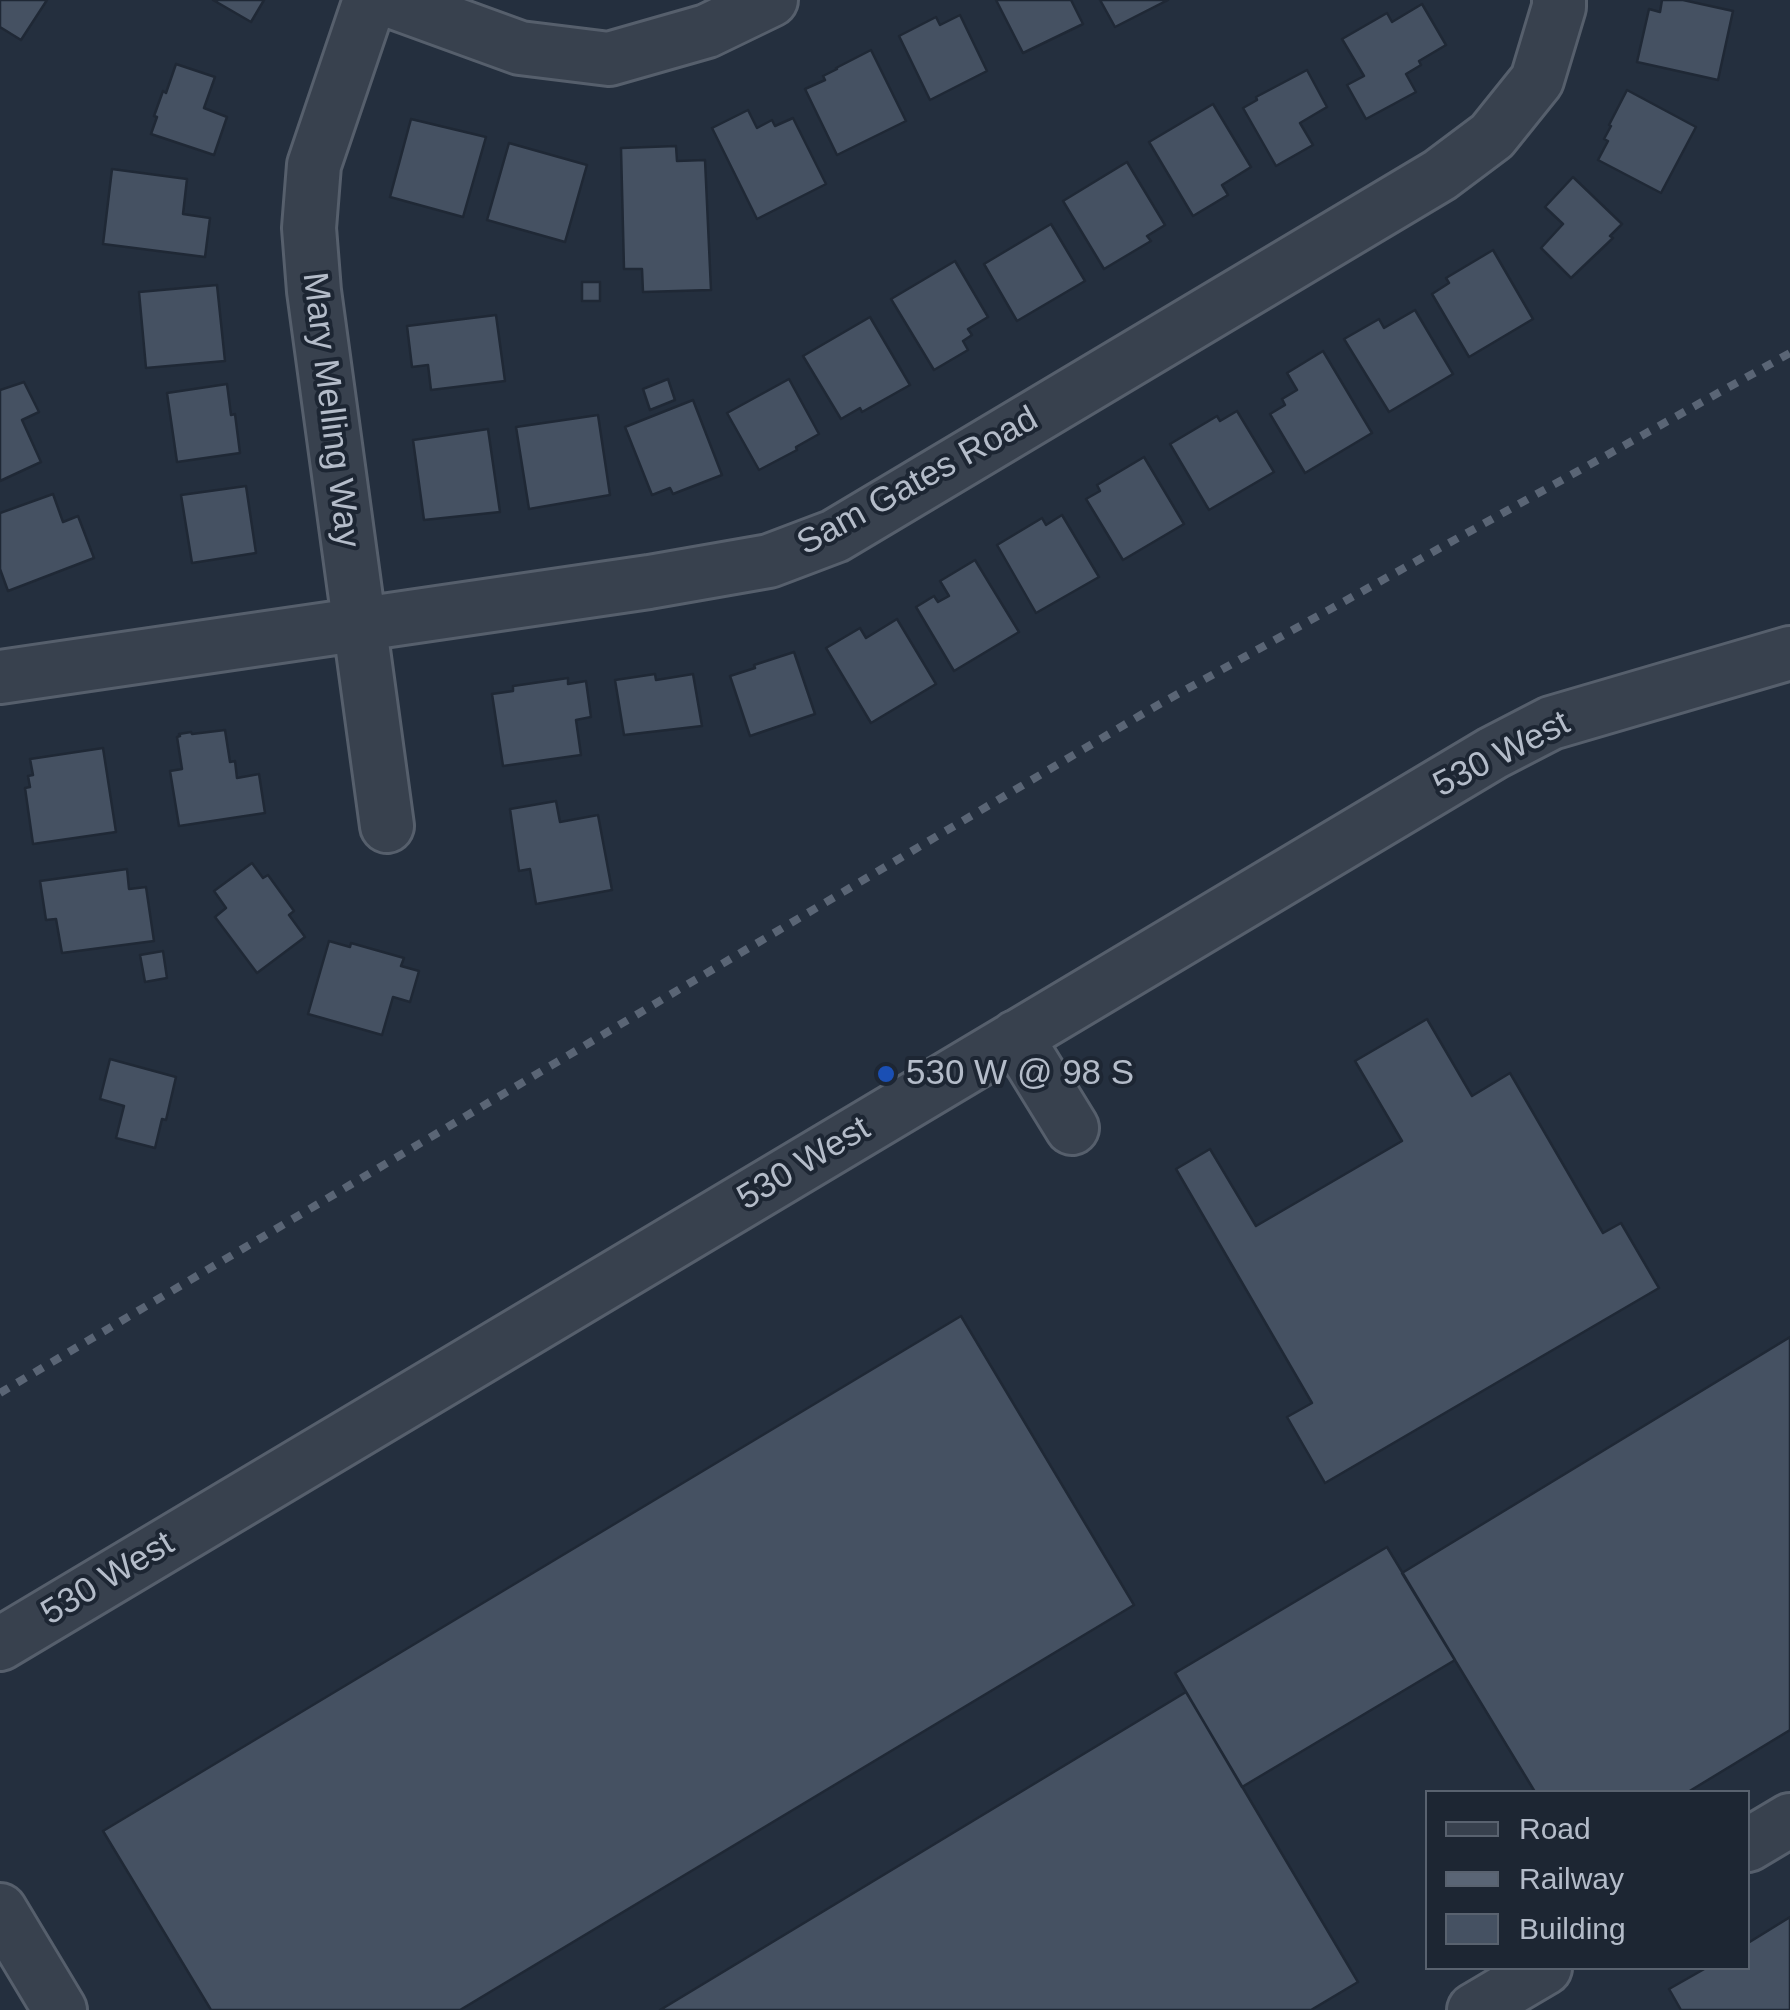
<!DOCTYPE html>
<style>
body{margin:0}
#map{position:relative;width:1790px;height:2010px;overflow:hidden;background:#242f3e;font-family:Helvetica,sans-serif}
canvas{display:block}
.legend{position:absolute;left:1425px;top:1790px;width:325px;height:180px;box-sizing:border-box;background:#1d2633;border:2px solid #59626f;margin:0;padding:12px 18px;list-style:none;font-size:30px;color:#b4bcc9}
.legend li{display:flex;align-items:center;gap:20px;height:50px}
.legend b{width:50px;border:2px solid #59626f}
</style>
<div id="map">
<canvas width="1790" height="2010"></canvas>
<ul class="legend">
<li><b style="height:12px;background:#38414e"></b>Road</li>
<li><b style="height:12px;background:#5a6575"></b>Railway</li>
<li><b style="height:28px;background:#455162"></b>Building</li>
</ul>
</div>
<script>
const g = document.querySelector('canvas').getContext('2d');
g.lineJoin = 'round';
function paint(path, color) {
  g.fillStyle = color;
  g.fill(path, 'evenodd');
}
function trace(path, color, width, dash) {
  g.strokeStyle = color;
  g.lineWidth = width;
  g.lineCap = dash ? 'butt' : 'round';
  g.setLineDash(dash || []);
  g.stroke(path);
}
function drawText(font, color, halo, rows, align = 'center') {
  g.font = font + ' Helvetica,sans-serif';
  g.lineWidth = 8;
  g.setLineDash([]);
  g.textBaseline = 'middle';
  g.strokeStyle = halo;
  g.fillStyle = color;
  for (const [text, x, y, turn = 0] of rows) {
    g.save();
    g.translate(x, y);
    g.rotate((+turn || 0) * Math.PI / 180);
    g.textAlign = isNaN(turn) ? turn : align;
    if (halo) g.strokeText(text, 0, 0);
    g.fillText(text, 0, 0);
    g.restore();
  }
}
const building = new Path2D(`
 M0 0H47L21 40 0 27Z
 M213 0H264L251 22Z
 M996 0H1071L1083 24 1023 53Z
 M1100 0H1168L1115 27Z
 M1662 0H1683L1733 11 1718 80 1637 62 1649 9 1660 12Z
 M1422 4 1446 45 1419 61 1421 65 1406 74 1416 92 1366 119 1347 85 1364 76 1342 39 1387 13 1392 22Z
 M960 15 987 71 930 100 899 36 936 17 940 25Z
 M871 50 906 121 837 155 805 89 825 80 823 76 837 69 836 68Z
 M176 64 215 77 204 108 227 117 214 155 151 134 157 117 154 116 163 91 166 93Z
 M1307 70 1327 107 1300 123 1313 145 1276 166 1243 108 1257 100 1256 97Z
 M1627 90 1696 127 1661 193 1598 160 1608 141 1604 139 1611 126 1609 125Z
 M1213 104 1251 167 1222 185 1228 195 1193 216 1149 142Z
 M748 110 757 128 772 120 775 126 793 118 826 184 757 219 712 128Z
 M411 119 486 137 463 217 390 197Z
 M509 143 587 165 565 242 487 220Z
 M676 146 677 161 705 160 711 290 643 292 642 269H624L621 148Z
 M1127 162 1165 225 1147 236 1151 241 1104 269 1063 201Z
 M112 169 187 179 183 214 210 218 205 257 103 244Z
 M1573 177 1622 224 1610 236 1613 238 1571 278 1541 248 1563 224 1545 207Z
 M1051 224 1085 281 1017 321 984 264Z
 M1493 250 1533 319 1469 357 1432 294 1449 283 1446 278Z
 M955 261 988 317 968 329 972 335 963 341 968 350 934 370 891 299Z
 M582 282H600V301H582Z
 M217 285 225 361 146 368 139 292Z
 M1415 310 1453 374 1389 412 1344 339 1379 319 1384 328Z
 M496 315 505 381 431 390 428 365 412 367 407 326Z
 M870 317 910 385 862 412 860 408 841 419 803 356Z
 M1323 351 1372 433 1305 473 1270 414 1285 405 1282 399 1297 390 1287 373Z
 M668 379 675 400 650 410 643 389Z
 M789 379 819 434 796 447 797 450 759 470 727 413Z
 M24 382 39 412 22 420 41 462 0 481V390Z
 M227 384 231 415 235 414 240 453 177 462 167 393Z
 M693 400 722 475 673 494 670 488 652 495 625 427Z
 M1237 411 1274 472 1209 510 1170 444 1217 416 1220 421Z
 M598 415 610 495 529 509 516 427Z
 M488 429 500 512 424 520 413 440Z
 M1144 457 1184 524 1123 560 1086 499 1100 491 1097 485Z
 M246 486 256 553 192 563 181 495Z
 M53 494 63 522 78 516 94 558 8 591 0 569V513Z
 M1062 515 1099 577 1036 613 997 545 1042 518 1046 525Z
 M975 560 1019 632 954 671 916 607 934 596 938 602 949 596 940 581Z
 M897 619 936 684 871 723 826 648 860 628 866 638Z
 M794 652 815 714 750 736 730 676 755 668 754 665Z
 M655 674 656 680 693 674 702 726 624 735 615 680Z
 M568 678V684L586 681 591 717 576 720 581 755 503 766 492 694 513 691V686Z
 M225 730 230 762 235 761 237 778 259 774 265 813 179 826 170 771 182 769 177 737 180 736 179 734 191 732 192 734Z
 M103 748 116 832 33 844 25 788 30 787 28 776 33 775 30 759Z
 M556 801 560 822 598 815 612 890 536 904 530 869 519 871 510 809Z
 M252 863 263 878 268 875 294 911 289 915 305 937 257 973 215 917 226 908 214 891Z
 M127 869 129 889 146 887 154 941 62 953 56 919 46 920 40 881Z
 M329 941 350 947 351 943 404 958 401 966 419 971 410 1002 393 997 382 1035 308 1014Z
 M163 951 167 978 145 982 140 955Z
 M1427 1019 1472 1096 1510 1073 1603 1233 1621 1223 1659 1288 1325 1483 1287 1417 1312 1403 1176 1169 1210 1149 1256 1226 1402 1141 1355 1061Z
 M110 1059 176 1077 166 1120 162 1119 155 1148 116 1138 124 1106 100 1099Z
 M961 1316 1134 1605 460 2010H211L103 1831Z
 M1790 1337V1730L1688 1792H1535L1402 1573Z
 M1387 1547 1455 1660 1242 1787 1175 1673Z
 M1186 1692 1358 1982 1311 2010H660Z
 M1790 1917V2010H1681L1669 1989 1706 1968H1748V1943Z`);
paint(building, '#455162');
trace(building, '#1f2835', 2.5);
const minor = new Path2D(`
 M370 0 314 165 309 228 314 291 387 826
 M388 0 520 48 609 59 707 31 771 0
 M0 677 649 582 769 561 835 536 1440 175 1492 136 1537 80 1559 7V0
 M1016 1037 1072 1128
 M0 1644 1493 753 1551 723 1790 653
 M1748 1845 1790 1820
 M0 1910 60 2010
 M1474 2010 1545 1968`);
trace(minor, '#565f6c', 58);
trace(minor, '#38414e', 52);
trace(new Path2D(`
 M0 1393 1151 709 1790 353`), '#5a6575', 8, [10, 10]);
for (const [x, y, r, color] of [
 [886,1074,10,"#1a4fb4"]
]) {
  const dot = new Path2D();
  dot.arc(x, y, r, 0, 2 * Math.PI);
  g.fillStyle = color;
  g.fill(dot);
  trace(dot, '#1d2633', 4);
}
drawText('35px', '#b4bcc9', '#1d2633', [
 ["Mary Melling Way",330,410,83],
 ["Sam Gates Road",918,482,-29],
 ["530 West",1502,755,-27],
 ["530 West",804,1164,-31],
 ["530 West",108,1579,-31]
]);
drawText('35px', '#b4bcc9', '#1d2633', [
 ["530 W @ 98 S",906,1074]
], 'left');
</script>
